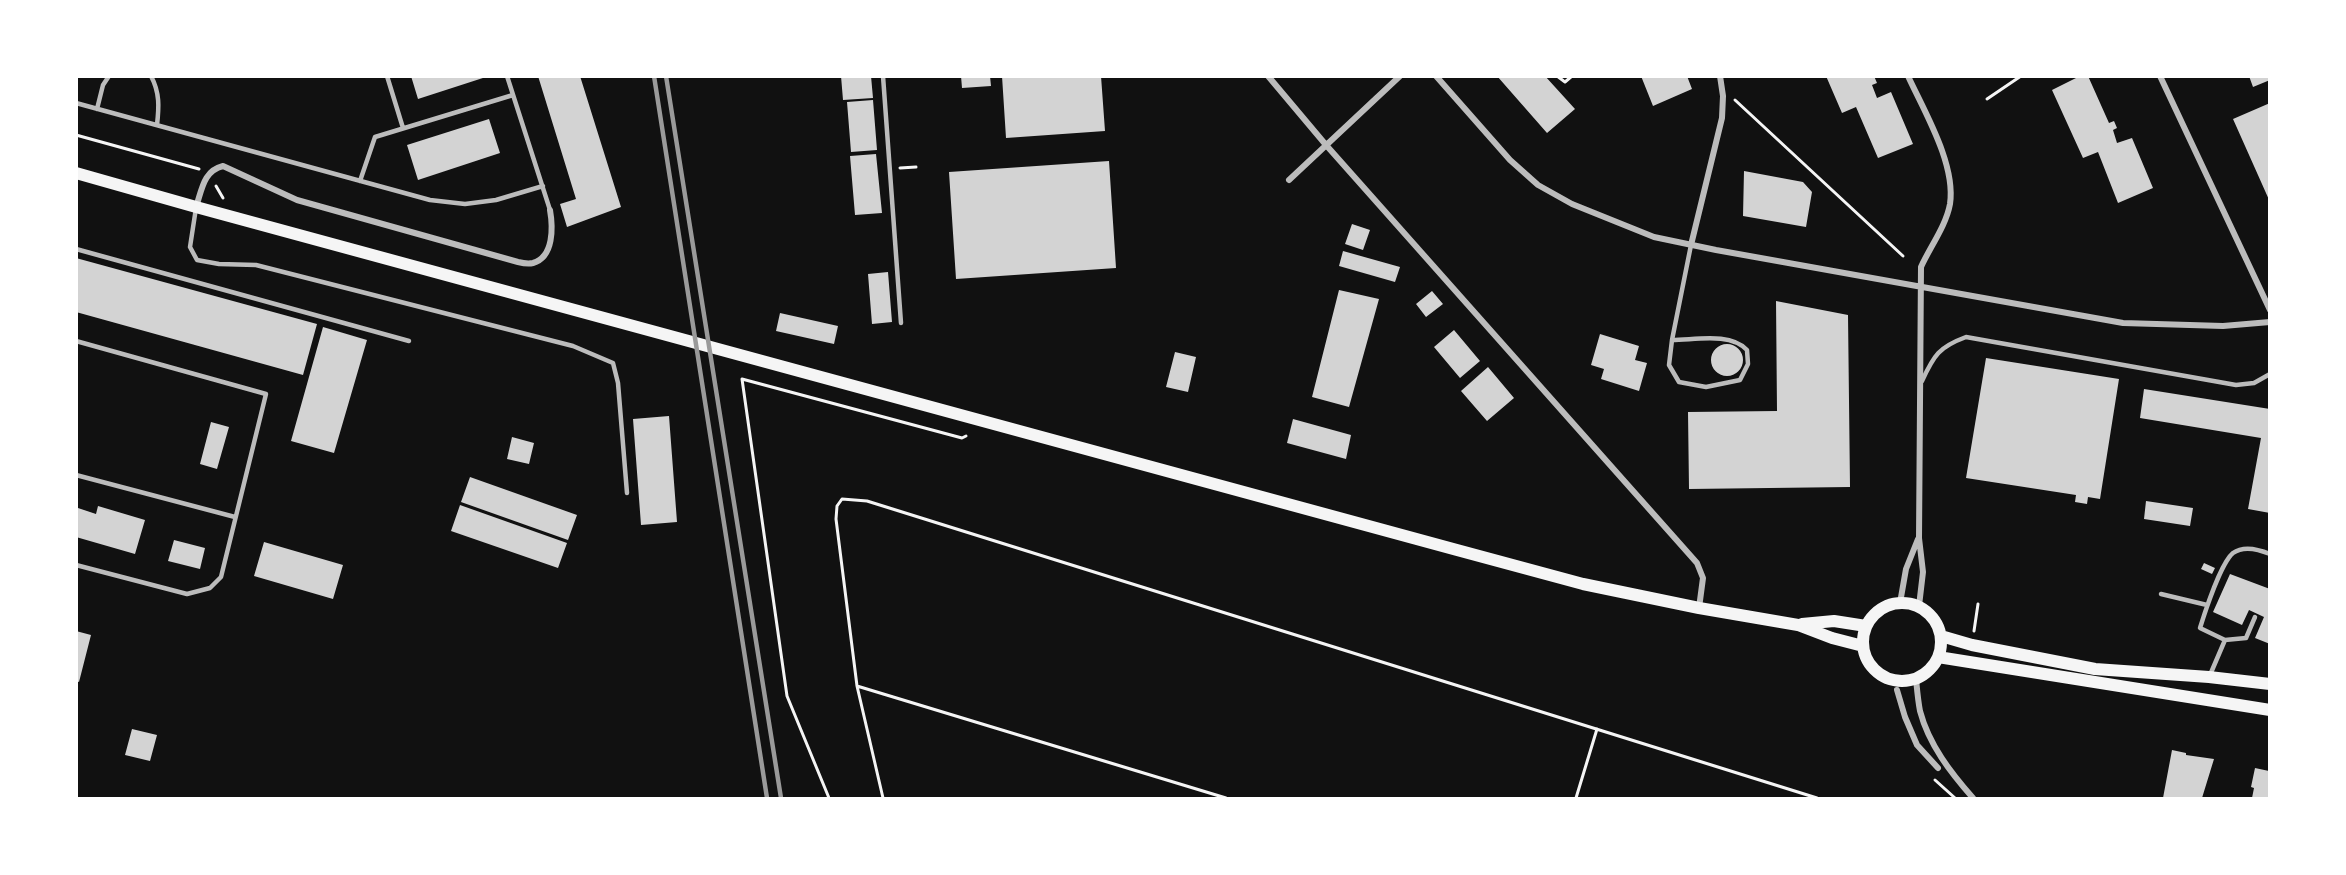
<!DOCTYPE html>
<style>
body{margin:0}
#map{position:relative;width:2346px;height:875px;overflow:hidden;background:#111;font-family:"Sofia Sans Condensed",sans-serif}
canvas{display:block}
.frame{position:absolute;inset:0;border:78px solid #fff;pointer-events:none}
</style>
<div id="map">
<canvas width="2346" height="875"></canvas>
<div class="frame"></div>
</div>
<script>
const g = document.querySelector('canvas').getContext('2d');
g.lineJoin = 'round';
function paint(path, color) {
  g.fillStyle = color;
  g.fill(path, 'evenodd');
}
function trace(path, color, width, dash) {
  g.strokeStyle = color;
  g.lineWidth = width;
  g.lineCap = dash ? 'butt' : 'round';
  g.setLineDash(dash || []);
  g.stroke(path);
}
paint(new Path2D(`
 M411 76H486V77L418 99Z
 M538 76H580L621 207 567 227 560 204 576 199Z
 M841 76H871L873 98 843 100Z
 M961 76H990L991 86 962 88Z
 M1002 76H1101L1105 131 1006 138Z
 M1497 76H1545L1575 109 1547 133Z
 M1641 76H1687L1692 89 1653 106Z
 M1826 76H1874L1877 83 1872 85 1877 98 1891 92 1913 144 1878 158 1856 107 1842 113Z
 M2080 76H2088L2109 123 2114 121 2117 128 2113 130 2117 143 2132 138 2153 188 2118 203 2098 152 2083 158 2052 90Z
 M2249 76H2270V80L2253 87Z
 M873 100 877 150 851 152 847 102Z
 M2270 103V202L2233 119Z
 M489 119 500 153 418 180 407 145Z
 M876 154 882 213 855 215 850 156Z
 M1109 161 1116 268 956 279 949 172Z
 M1744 171 1803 182 1812 192 1806 227 1743 216Z
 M1352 224 1370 230 1363 250 1345 244Z
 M1343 251 1400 267 1395 282 1339 266Z
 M76 258 317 324 303 375 76 312Z
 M888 272 892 322 872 324 868 274Z
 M1339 290 1379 299 1349 407 1312 397Z
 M1432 291 1443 304 1426 317 1416 304Z
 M1776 301 1848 315 1850 487 1689 489 1688 412 1777 411Z
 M780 313 838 326 834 344 776 331Z
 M323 327 367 340 334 453 291 441Z
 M1454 330 1480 361 1460 378 1434 347Z
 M1600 334 1639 346 1635 360 1647 363 1639 391 1601 379 1604 369 1591 365Z
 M1711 360a16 16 0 1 1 32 0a16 16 0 1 1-32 0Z
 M1175 352 1196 357 1188 392 1166 387Z
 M1986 358 2119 379 2100 499 2088 497 2087 504 2075 502 2076 495 1966 478Z
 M1488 367 1514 398 1487 421 1461 391Z
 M2144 389 2270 409V513L2248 509 2261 438 2140 418Z
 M669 416 677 522 641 525 633 419Z
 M1293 419 1351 435 1346 459 1287 443Z
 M211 422 229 427 217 469 200 464Z
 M512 437 534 443 529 464 507 459Z
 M470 477 577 515 568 540 461 502Z
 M2146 501 2193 508 2190 526 2144 519Z
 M460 505 567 543 558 568 451 531Z
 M98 506 145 520 135 554 76 537 78 508 96 514Z
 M174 540 205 548 200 569 168 561Z
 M264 542 343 565 333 599 254 576Z
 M2204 563 2215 568 2212 574 2201 569Z
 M2230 574 2270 589V644L2255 638 2264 617 2249 610 2242 625 2213 612Z
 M76 631 91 635 79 682 76 681Z
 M132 729 157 735 150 761 125 755Z
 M2172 750 2186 753V755L2214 759 2202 798H2163Z
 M2255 768 2269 771 2270 798H2252L2254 788 2251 787Z`), '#d3d3d3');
trace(new Path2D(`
 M1557 76 1565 82 1572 76
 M1987 99 2021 76
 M1735 100 1903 256
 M76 135 199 169
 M900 168 916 167
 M216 186 223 198
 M1974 631 1978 604
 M857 686 1226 798
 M1935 780 1955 798
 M829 798 787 696 742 379 962 438 966 436
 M883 798 857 686 836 519 837 506 842 499 867 501 1817 798
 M1576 798 1597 729`), '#f5f5f5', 3);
trace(new Path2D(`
 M151 76C160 93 159 107 157 125
 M387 76 403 128
 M507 76 550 210
 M883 76 901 323
 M76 103 430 200 465 204 496 200 543 186
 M97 109 103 85 109 76
 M360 181 375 137 513 95
 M196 208 190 247 197 260 219 264 256 265 573 346 613 363 618 383 627 493
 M76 249 409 341
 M1672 340C1695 340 1730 332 1747 350L1748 364 1740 380 1706 387 1679 382 1669 365 1672 340 1691 245
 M76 341 266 394 221 577 210 588 187 594 76 565
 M1922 381C1934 355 1939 347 1966 337L2236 385 2254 383 2270 374
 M76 475 235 517
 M2161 594 2207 605
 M2225 640 2200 628C2205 612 2221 563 2233 553 2244 545 2258 549 2270 554
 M2210 675 2225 640 2246 638 2255 617`), '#bcbcbc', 4.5);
trace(new Path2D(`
 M1268 76 1326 145 1697 563 1703 578 1699 608
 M1436 76 1510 160 1538 185 1572 204 1654 237 1716 250 2123 323 2223 326 2270 322
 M1908 76C1924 111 1956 164 1950 204 1946 226 1930 247 1921 267L1919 538 1923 572 1919 606
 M2160 76 2270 310
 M1289 180 1400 76
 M196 207C202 190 203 171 223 166L297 200 518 262C522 263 529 264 533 263 554 257 553 227 550 210
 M1691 245 1722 118 1723 96 1720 76
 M1900 603 1906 569 1918 539
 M1916 679C1917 689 1918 701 1920 711 1929 745 1951 773 1973 798
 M1897 690 1905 717 1917 745 1938 768`), '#bcbcbc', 6);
trace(new Path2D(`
 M76 173 196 207 1457 550 1583 584 1699 608 1798 625 1832 638 1863 646
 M1863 642a39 39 0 1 1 78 0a39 39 0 1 1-78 0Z
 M1802 624 1834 621 1866 626
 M1941 636 1972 645 2095 669 2209 677 2270 684
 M1938 657 2270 710`), '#f5f5f5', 12);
trace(new Path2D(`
 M654 76 767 798
 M666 76 781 798`), '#9a9a9a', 4.5);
</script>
